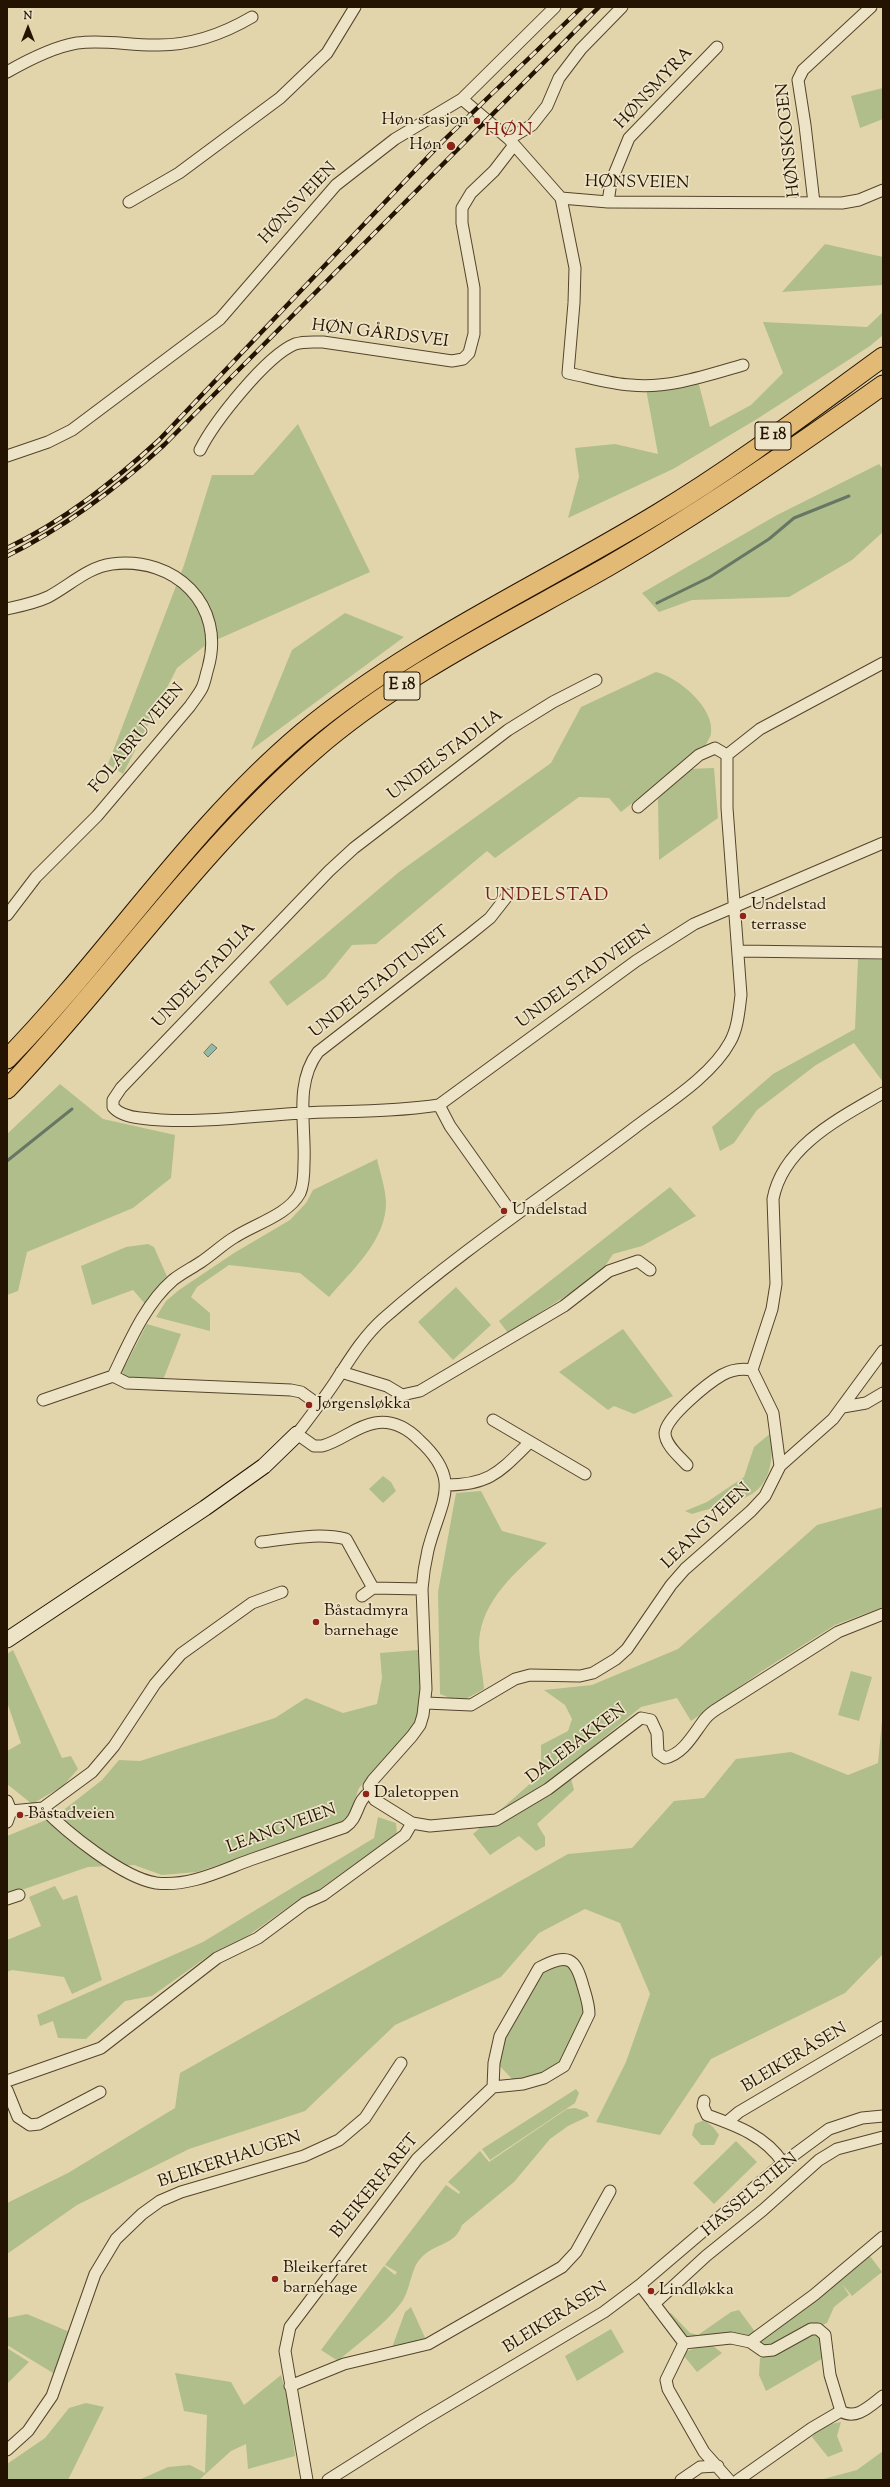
<!DOCTYPE html>
<meta charset="utf-8">
<style>
body{margin:0}
#map{position:relative;width:890px;height:2487px;overflow:hidden;background:#e3d5ab;font-family:"Sorts Mill Goudy",serif}
canvas{display:block}
.frame{position:absolute;inset:0;border:8px solid #241300;pointer-events:none}
.north{position:absolute;left:8px;top:8px;width:40px;height:40px;-webkit-text-stroke:3px #ede4c8;paint-order:stroke;rotate:0deg;font-size:11px;font-weight:700;line-height:16px;text-align:center;color:#241300}
.north::after{content:'';display:block;margin:auto;width:14px;height:18px;background:#241300;clip-path:polygon(50% 0,100% 100%,50% 72%,0 100%)}
</style>
<div id="map">
<canvas width="890" height="2487"></canvas>
<div class="frame"></div>
<div class="north">N</div>
</div>
<script>
const g = document.querySelector('canvas').getContext('2d');
g.lineJoin = 'round';
function paint(path, color) {
  g.fillStyle = color;
  g.fill(path, 'evenodd');
}
function trace(path, color, width, dash) {
  g.strokeStyle = color;
  g.lineWidth = width;
  g.lineCap = dash ? 'butt' : 'round';
  g.setLineDash(dash || []);
  g.stroke(path);
}
function drawText(font, color, halo, rows, align = 'center') {
  g.font = font + ' "Sorts Mill Goudy",serif';
  g.lineWidth = 3.5;
  g.setLineDash([]);
  g.textBaseline = 'middle';
  g.strokeStyle = halo;
  g.fillStyle = color;
  for (const [text, x, y, turn = 0] of rows) {
    g.save();
    g.translate(x, y);
    g.rotate((+turn || 0) * Math.PI / 180);
    g.textAlign = isNaN(turn) ? turn : align;
    if (halo) g.strokeText(text, 0, 0);
    g.fillText(text, 0, 0);
    g.restore();
  }
}
paint(new Path2D(`
 M883 88V119L860 128 851 96Z
 M825 244 883 257V285L782 292Z
 M883 312V335L870 346 757 419 673 469 568 518 579 477 575 448 615 444 658 454 646 389 698 381 710 427 751 405 783 373 763 322 867 327Z
 M298 424 370 572 207 644 177 668 123 774 108 764 184 565 212 475H253Z
 M879 464 883 469V532L852 560 789 597 692 600 659 612 642 593 777 515Z
 M345 613 404 637 251 750 292 650Z
 M656 672C678 677 715 708 711 733 711 737 707 741 706 745L621 812 609 798 579 797 495 858 487 851 376 944 352 945 325 978 287 1006 269 982 399 872 551 763 581 707Z
 M714 768 718 818 659 860 658 799 686 769Z
 M858 959 883 960V1082L854 1043 816 1065 757 1110 734 1143 720 1151 712 1127 773 1074 855 1029Z
 M60 1084 103 1119 175 1135 171 1178 133 1208 27 1252 18 1291 7 1295V1134Z
 M377 1159C380 1172 385 1187 386 1201 387 1240 352 1270 329 1297L300 1273 229 1265 197 1287 191 1297 210 1313V1331L156 1317 166 1301 179 1290 234 1253 290 1220 306 1203 313 1190Z
 M670 1187 696 1216 642 1246 613 1254 600 1274 508 1333 499 1321Z
 M148 1244 154 1247 169 1281 146 1305 133 1290 92 1305 81 1266 126 1247Z
 M456 1287 491 1325 453 1360 418 1322Z
 M147 1324 181 1334 163 1380 126 1377 122 1372Z
 M623 1329 673 1396 634 1414 614 1406 608 1410 559 1372Z
 M772 1432C775 1501 748 1497 692 1514L685 1511 707 1502 744 1477 754 1447Z
 M383 1476 391 1482 396 1491 383 1503 369 1489Z
 M481 1491 502 1531 547 1543C518 1571 481 1599 479 1643 479 1658 483 1674 484 1689L460 1702 440 1694 438 1592 456 1493Z
 M883 1507V1607L835 1625 762 1671 691 1721 677 1698 641 1707 568 1767 574 1790 537 1824 545 1837V1846L536 1851 519 1836 490 1855 473 1834 541 1774V1745L568 1731 572 1719 565 1705 544 1690 592 1685 678 1649 817 1525Z
 M13 1650 62 1758 71 1756 78 1769 63 1786 32 1804 7 1784V1751L21 1743 7 1702V1654Z
 M418 1650 423 1710 412 1732 359 1788 347 1822 197 1872 162 1875 134 1865 88 1867 7 1895V1836L56 1816 102 1780 119 1760 140 1761 275 1718 306 1698 343 1713 377 1704 382 1678 380 1653Z
 M851 1671 872 1677 859 1721 838 1715Z
 M883 1710V1954L845 1993 711 2059 660 2135 596 2122 626 2062 650 1994 620 1923 585 1909 539 1933 501 1977 395 2025 305 2111 189 2149 77 2205 7 2254V2203L68 2173 175 2108 180 2073 568 1854 632 1848 674 1801 704 1798 736 1759 791 1752 848 1775 878 1763Z
 M378 1817 396 1823 397 1834 314 1893 301 1898 246 1937 211 1954 152 1996 125 2001 86 2039 58 2038 53 2021 40 2026 37 2015 203 1942 374 1838Z
 M55 1886 63 1900 77 1895 102 1980 72 1994 64 1977 12 1970 7 1972V1940L41 1926 29 1897Z
 M565 1964 575 1972 584 2011 582 2018 559 2063 541 2076 514 2081 497 2063 502 2039 540 1973Z
 M576 2089 579 2093 575 2103 490 2160 482 2149Z
 M575 2108 587 2112 589 2116 568 2126 550 2139 514 2182 462 2225C455 2246 434 2243 421 2258 410 2269 411 2290 401 2303 385 2325 358 2343 338 2361L321 2350 384 2266 395 2275 397 2272 385 2265 446 2185 459 2194 460 2192 448 2182 480 2151 489 2162 567 2109Z
 M704 2120 713 2127 719 2135 714 2145H701L692 2135 695 2124Z
 M736 2141 757 2162 714 2204 693 2183Z
 M870 2256 882 2272 852 2296 842 2284 849 2295 834 2307 827 2323 774 2347 759 2345V2339Z
 M411 2307 428 2344 390 2353 405 2312Z
 M739 2310 756 2333 750 2337 689 2339 679 2329 669 2314 671 2313 690 2333 698 2335 731 2312Z
 M27 2314 72 2333 58 2376 7 2345V2318Z
 M611 2329 624 2352 577 2381 565 2356Z
 M811 2334 823 2338 825 2357 766 2391 759 2375 760 2358Z
 M705 2345H712L722 2353 697 2372 684 2356V2352Z
 M7 2348 29 2362 7 2384Z
 M175 2373 231 2382 244 2405 281 2375 289 2406 295 2456 248 2469 246 2444 231 2451 199 2480H139L168 2467 190 2465 205 2473 207 2415 184 2411Z
 M86 2403 104 2407 68 2480H7V2464L45 2438 69 2408Z
 M841 2422 837 2436 843 2451 828 2457 812 2437 821 2426Z
 M883 2451V2480H820L857 2470Z`), '#b0be8b');
const water = new Path2D(`
 M212 1044 217 1048 208 1057 204 1053Z`);
paint(water, '#95b9a7');
trace(water, '#687764', 1);
trace(new Path2D(`
 M657 603 710 577 769 539 794 518 849 496
 M7 1161 72 1109`), '#687764', 3);
const street = new Path2D(`
 M7 72C28 60 53 47 77 43 105 39 132 46 159 45 193 45 223 34 252 17
 M462 99 509 139 561 198 575 268 574 303 568 373C588 377 610 384 631 385 668 389 708 375 743 365
 M509 139 532 125 547 106 559 78 581 49 622 7
 M561 198 608 202 842 203 859 200 883 190
 M129 202 179 173 280 98 327 53 355 7
 M608 202 611 182 629 138 717 47
 M814 203 805 125 798 80 803 70 871 7
 M200 450C214 422 266 356 295 344 304 341 313 342 323 342L452 361 463 359 469 353 474 334V288L462 223V208L471 193 494 171 514 145
 M7 456 48 442 72 430 220 319 336 185 395 139 462 99 555 7
 M7 609C20 606 35 603 48 597 69 586 88 567 112 564 175 556 226 605 208 668 206 674 205 682 202 688 199 694 194 700 190 706L97 816 36 877 7 915
 M727 755 760 729 883 663
 M638 807 699 755 715 748 727 755
 M739 951 883 953
 M439 1105C393 1112 347 1111 302 1113 248 1116 194 1125 140 1118 130 1117 119 1114 113 1107V1100L121 1088 329 871 354 848 508 730 553 702 596 680
 M513 1215 450 1126 439 1105 636 961 694 924 883 843
 M341 1372 387 1386 402 1395 420 1391 564 1306 609 1271 638 1261 650 1270
 M113 1376 127 1383 291 1390 301 1392 319 1405
 M43 1400 113 1376C129 1343 145 1304 173 1280 182 1273 192 1268 201 1262 213 1254 223 1244 235 1237 255 1224 288 1215 300 1193 304 1184 304 1172 304 1163 306 1126 294 1084 318 1052L469 935 490 918 508 895
 M843 1407 866 1403 883 1393
 M493 1420 585 1474
 M687 1465C680 1457 665 1445 665 1433 666 1417 708 1383 722 1375 731 1370 741 1368 752 1370
 M780 1466 773 1413 752 1370 772 1309 776 1284 773 1199C783 1146 840 1118 883 1093
 M446 1485C491 1485 500 1471 530 1442
 M261 1542C289 1539 318 1532 346 1539L373 1588 422 1589
 M362 1596 373 1588
 M426 1703 471 1705 515 1679 530 1675 580 1676 593 1673 616 1659 627 1649 671 1585 685 1569 751 1511 765 1496 780 1466 833 1419 883 1351
 M370 1792 375 1800 412 1823 430 1826 496 1820 548 1789 641 1718 651 1720 657 1733 658 1753 665 1758C684 1754 694 1733 705 1719 709 1714 715 1710 720 1707L838 1632 883 1614
 M7 1801 11 1811
 M43 1808C66 1832 123 1878 156 1883 189 1887 220 1871 250 1860 282 1849 313 1838 345 1827 360 1817 355 1802 370 1792L369 1786 373 1780 412 1736 420 1725 423 1715 426 1689 422 1589C423 1576 425 1563 428 1550 440 1502 464 1481 419 1440 407 1428 392 1420 375 1423 356 1426 341 1441 322 1446H314L297 1434C310 1417 323 1400 335 1382 350 1359 363 1337 383 1319 462 1250 550 1192 633 1129 664 1105 711 1077 730 1042 738 1028 739 1010 741 995L727 808V755
 M7 1822 11 1811 43 1808 92 1772 114 1746 155 1684 181 1654 252 1603 282 1592
 M7 1899 19 1895
 M7 2081 101 2048 217 1958 258 1938 305 1903 323 1895 405 1835 412 1823
 M7 2090 18 2117 30 2125 39 2124 100 2092
 M704 2101 703 2106 707 2115C735 2125 766 2136 783 2163
 M727 2122 739 2112 883 2027
 M640 2285 684 2343 666 2380 668 2389 704 2452 729 2480
 M654 2304 706 2256 763 2210 819 2160 837 2149 883 2137
 M750 2342 814 2295 883 2237
 M684 2343 731 2338 750 2342 763 2351 773 2350 811 2329H818L825 2335 830 2375 841 2411 812 2428 738 2480
 M290 2386 344 2364 428 2344 562 2267 576 2252 610 2191
 M841 2411C856 2421 871 2405 883 2396
 M7 2450 28 2431 52 2396 95 2274 116 2239 142 2214 160 2201 181 2192 304 2156 339 2140 365 2118 401 2063
 M307 2480 285 2351 290 2327 417 2159 493 2087 523 2084 544 2078 564 2066 589 2014C589 2004 586 1996 583 1986 575 1957 568 1953 539 1968L500 2036 494 2063 493 2087
 M328 2480 423 2420 604 2312 640 2285 783 2163 829 2129 862 2118 883 2116
 M681 2480 700 2467 718 2466`);
const secondary = new Path2D(`
 M7 1640 205 1508 264 1466 297 1434`);
const highway = new Path2D(`
 M7 1059C109 954 189 829 301 734 409 644 539 586 659 513 737 466 810 410 883 357
 M7 1089C112 979 198 851 313 751 400 675 507 624 607 567 702 512 793 449 883 385`);
trace(street, '#54442b', 13);
trace(secondary, '#241300', 17);
trace(highway, '#241300', 21);
trace(street, '#ede4c8', 11);
trace(secondary, '#ede4c8', 15);
trace(highway, '#e2ba76', 19);
const rail = new Path2D(`
 M7 548C64 521 113 482 159 440L443 141 582 7
 M7 556C65 527 116 489 164 445L599 7`);
trace(rail, '#241300', 4.5);
trace(rail, '#ede4c8', 3, [9]);
for (const [x, y, r, color] of [
 [477,121,4,"#8f2418"],
 [451,146,5,"#8f2418"],
 [743,916,4,"#8f2418"],
 [504,1211,4,"#8f2418"],
 [309,1405,4,"#8f2418"],
 [316,1622,4,"#8f2418"],
 [366,1794,4,"#8f2418"],
 [20,1815,4,"#8f2418"],
 [275,2279,4,"#8f2418"],
 [651,2291,4,"#8f2418"]
]) {
  const dot = new Path2D();
  dot.arc(x, y, r, 0, 2 * Math.PI);
  g.fillStyle = color;
  g.fill(dot);
  trace(dot, '#ede4c8', 1.5);
}
for (const [x, y, w] of [
 [773,436,36],
 [402,686,36]
]) {
  const box = new Path2D();
  box.roundRect(x - w / 2, y - 14, w, 28, 3);
  g.fillStyle = '#ede4c8';
  g.fill(box);
  trace(box, '#241300', 1);
}
drawText('bold 16px', '#241300', null, [
 ["E 18",773,436],
 ["E 18",402,686]
]);
drawText('17px', '#241300', '#ede4c8', [
 ["HØNSMYRA",655,89,-47],
 ["HØNSKOGEN",790,140,-96],
 ["HØNSVEIEN",637,184,1],
 ["HØNSVEIEN",299,204,-47],
 ["HØN GÅRDSVEI",380,335,7],
 ["FOLABRUVEIEN",138,739,-50],
 ["UNDELSTADLIA",446,756,-37],
 ["UNDELSTADLIA",205,976,-46],
 ["UNDELSTADVEIEN",585,978,-36],
 ["UNDELSTADTUNET",380,983,-38],
 ["LEANGVEIEN",707,1527,-44],
 ["DALEBAKKEN",577,1745,-37],
 ["LEANGVEIEN",282,1830,-20],
 ["BLEIKERÅSEN",795,2059,-31],
 ["BLEIKERHAUGEN",230,2161,-18],
 ["BLEIKERFARET",376,2187,-51],
 ["HASSELSTIEN",751,2196,-40],
 ["BLEIKERÅSEN",556,2319,-32]
]);
drawText('17px', '#241300', '#ede4c8', [
 ["Høn stasjon",469,121,"right"],
 ["Høn",442,146,"right"],
 ["Undelstad",751,906],
 ["terrasse",751,926],
 ["Undelstad",512,1211],
 ["Jørgensløkka",317,1405],
 ["Båstadmyra",324,1612],
 ["barnehage",324,1632],
 ["Daletoppen",374,1794],
 ["Båstadveien",28,1815],
 ["Bleikerfaret",283,2269],
 ["barnehage",283,2289],
 ["Lindløkka",659,2291]
], 'left');
g.letterSpacing = '1px';
drawText('18px', '#7a1f14', '#ede4c8', [
 ["UNDELSTAD",547,897]
]);
g.letterSpacing = '0px';
g.letterSpacing = '1px';
drawText('19px', '#7a1f14', '#ede4c8', [
 ["HØN",509,132]
]);
g.letterSpacing = '0px';
</script>
